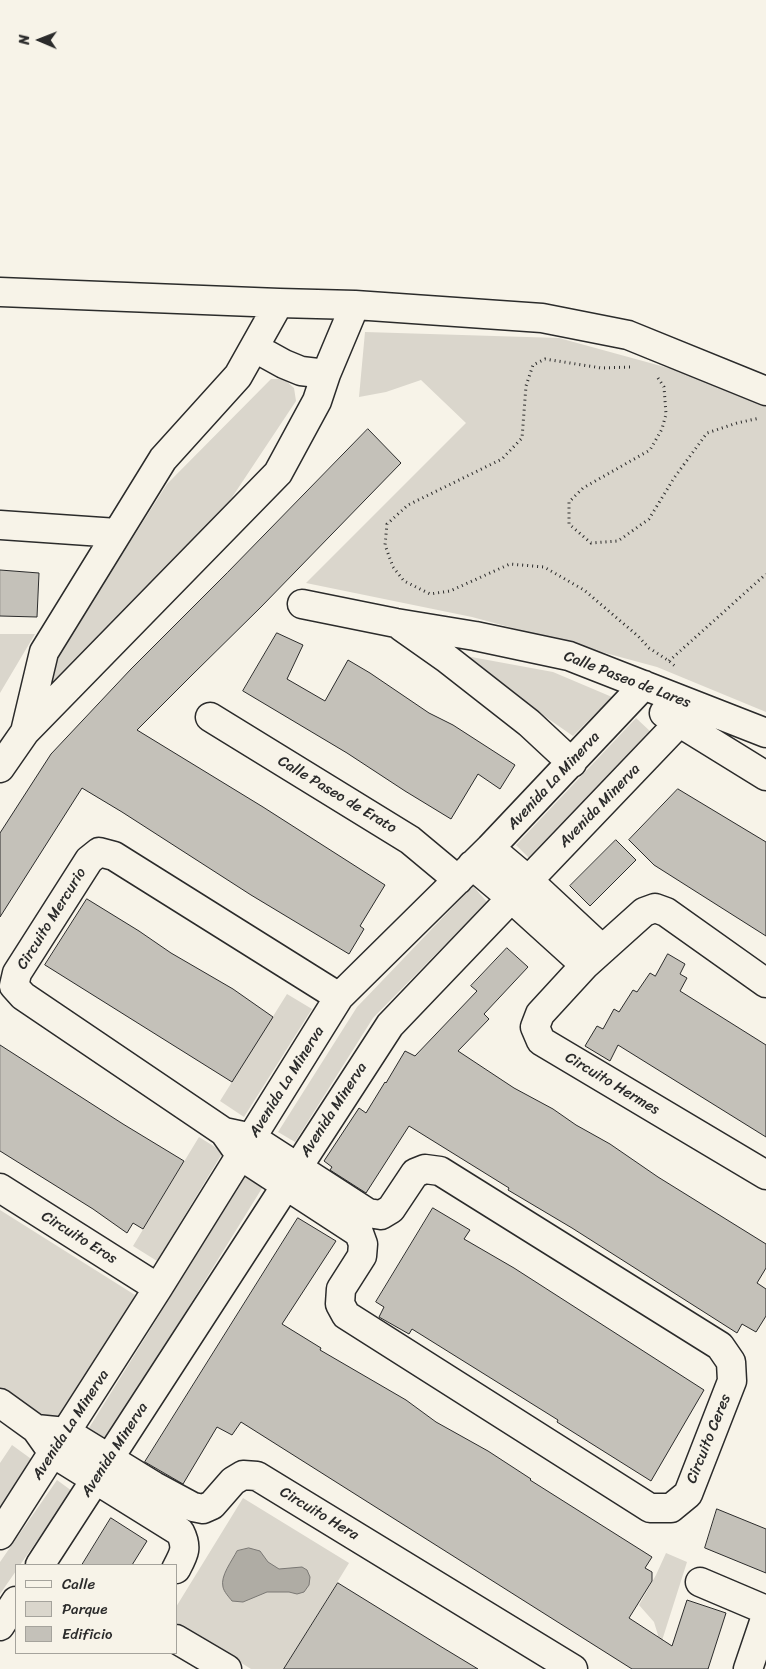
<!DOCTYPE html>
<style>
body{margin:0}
#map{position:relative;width:766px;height:1669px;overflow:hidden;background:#f7f3e8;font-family:Sriracha,sans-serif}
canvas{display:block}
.legend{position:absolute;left:15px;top:1564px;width:162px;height:90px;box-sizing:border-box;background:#f7f3e8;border:1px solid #a5a39c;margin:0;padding:6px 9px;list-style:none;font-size:15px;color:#2b2b2b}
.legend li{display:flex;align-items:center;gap:10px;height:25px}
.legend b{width:25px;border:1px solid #a5a39c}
.north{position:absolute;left:15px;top:15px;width:50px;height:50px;-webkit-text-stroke:4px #f7f3e8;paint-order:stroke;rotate:271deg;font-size:14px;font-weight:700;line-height:20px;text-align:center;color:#2b2b2b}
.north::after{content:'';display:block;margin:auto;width:18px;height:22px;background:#2b2b2b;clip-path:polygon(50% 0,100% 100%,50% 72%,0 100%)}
</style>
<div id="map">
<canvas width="766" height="1669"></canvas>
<ul class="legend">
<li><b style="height:6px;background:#f7f3e8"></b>Calle</li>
<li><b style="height:14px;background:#dad6cc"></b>Parque</li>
<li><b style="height:14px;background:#c4c1b9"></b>Edificio</li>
</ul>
<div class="north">N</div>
</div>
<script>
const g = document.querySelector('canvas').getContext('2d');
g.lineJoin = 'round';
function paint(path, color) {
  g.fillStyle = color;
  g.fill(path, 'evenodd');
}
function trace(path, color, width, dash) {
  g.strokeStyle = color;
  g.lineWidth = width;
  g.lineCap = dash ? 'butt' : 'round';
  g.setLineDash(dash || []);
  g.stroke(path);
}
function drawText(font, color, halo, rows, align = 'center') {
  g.font = font + ' Sriracha,sans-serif';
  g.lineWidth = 5;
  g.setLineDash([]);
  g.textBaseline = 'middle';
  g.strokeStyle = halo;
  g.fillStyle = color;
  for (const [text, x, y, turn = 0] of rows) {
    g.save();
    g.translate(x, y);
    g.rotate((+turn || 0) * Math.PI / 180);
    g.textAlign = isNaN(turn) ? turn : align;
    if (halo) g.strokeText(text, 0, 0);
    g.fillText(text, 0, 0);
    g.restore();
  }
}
paint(new Path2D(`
 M365 332 559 338 683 372 766 406V712L657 667 472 617 306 583 466 423 421 380 386 392 359 397Z
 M271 379H284L294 388 296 401 213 526 52 688 44 686 45 676 167 484Z
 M0 634H35L0 693Z
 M455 654 553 672 612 697 573 736Z
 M636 718 652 733 532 861 516 845Z
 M473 886 487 902 373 1018 295 1142 278 1132 357 1007Z
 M287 994 312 1009 244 1117 220 1101Z
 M199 1137 223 1152 157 1261 133 1246Z
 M247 1174 264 1185 107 1439 89 1428Z
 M0 1210 135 1295 56 1431 0 1389Z
 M12 1445 34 1461 0 1511V1463Z
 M57 1480 72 1491 20 1565H16V1571L0 1594V1562Z
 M243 1498 349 1563 284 1669H251L176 1622V1607Z
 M666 1553 687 1562 653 1669H636L658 1635 654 1622 639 1605 656 1575Z`), '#dad6cc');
const water = new Path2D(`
 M249 1548 260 1551 268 1562 279 1569 302 1567 307 1570 310 1577 309 1585 304 1592 297 1594 289 1592H267L243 1602 232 1601C229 1597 224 1592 223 1587 220 1576 232 1561 237 1551Z`);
paint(water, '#afaca4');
trace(water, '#7a7874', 1);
const building = new Path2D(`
 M368 429 401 463 261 607 192 675 137 730 263 807 385 885 360 926 364 929 349 954 251 895 122 812 82 788 0 917V833L51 754 131 669 227 573Z
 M0 570 39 573 37 617 0 616Z
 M277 633 303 645 287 679 325 701 348 660 370 673 429 713 453 725 515 765 500 789 478 774 451 819 405 791 347 753 243 691Z
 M678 789 766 842V936L654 865 629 840Z
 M616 840 636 860 590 906 570 886Z
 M87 899 139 931 171 953 233 989 273 1017 232 1082 45 965Z
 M507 948 528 967 484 1014 489 1019 458 1051 514 1088 553 1109 576 1125 610 1144 658 1177 766 1244V1268L757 1283 766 1289V1316L756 1332 742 1324 737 1333 572 1228 508 1190 509 1188 409 1126 366 1193 330 1170 332 1167 324 1161 359 1108 366 1113 385 1082 386 1083 405 1051 415 1056 477 991 471 986Z
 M668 954 685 964 680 974 687 978 680 991 766 1045V1137L618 1045 610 1061 585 1046 597 1026 603 1029 614 1009 619 1012 633 990 637 992 650 973 655 976Z
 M0 1045 123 1124 184 1161 143 1229 133 1223 127 1233 93 1209 0 1151Z
 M433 1208 470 1230 464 1239 514 1268 704 1390 651 1481 557 1422 558 1420 412 1329 409 1334 379 1317 384 1307 376 1302Z
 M298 1218 336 1241 282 1324 321 1348 320 1350 406 1400 436 1422 488 1451 531 1479 530 1480 652 1557 645 1568 652 1572V1581L629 1618 672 1646 687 1600 726 1613 708 1669H632L241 1422 232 1435 217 1427 183 1484 145 1462Z
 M717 1509 766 1529V1573L705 1548Z
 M111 1518 147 1541 132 1565H82Z
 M338 1583 440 1646 478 1669H284Z`);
paint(building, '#c4c1b9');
trace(building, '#2b2b2b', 1);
const minor = new Path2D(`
 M0 292 279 303 355 305 542 318 628 335 766 391
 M255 348 284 364 301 371 326 374
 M0 525 117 533
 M302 604 396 623 475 636 569 656 766 733
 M402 627 446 658 529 723 572 763
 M664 713 766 776
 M210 717 410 840 458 880
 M25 732 44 652 163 459 238 376 279 303
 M0 768 25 732 278 473 317 401 326 374 355 305
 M490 848 528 880 602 949
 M472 865 511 898 585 965
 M766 983 666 912 655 908 644 912 585 965 540 1014 535 1027 541 1041 766 1175
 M224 1132 241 1156 359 1233 363 1244 362 1256 341 1289 340 1304 346 1315 650 1508H671L688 1494 732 1381 731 1362 720 1346 440 1171 425 1169 415 1173 391 1209 381 1215 368 1213 252 1138 224 1132 23 996 14 986 17 973 89 860 99 852 114 856 339 997
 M0 1188 158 1288
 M0 1403 36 1429 53 1453 180 1532C188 1548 184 1554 176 1569
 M36 1429 66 1432 154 1486 193 1507 203 1509 212 1505 233 1481 243 1475 257 1476 573 1669
 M0 1535 158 1288 339 997 490 848 644 685
 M40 1565 390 1025 695 706
 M700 1582 766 1610
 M0 1626 16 1601
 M176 1639 227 1669
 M748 1669 766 1616`);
trace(minor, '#2b2b2b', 31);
trace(new Path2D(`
 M630 367 601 368 545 359 533 365 526 386 522 438 502 459 408 505 387 524 385 545 393 567 404 581 430 594 450 591 510 564 544 567 584 590 638 636 649 648 669 661 676 667
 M658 378 664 387 666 414 662 429 650 450 583 488 569 502V524L591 543 618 541 649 519 674 478 707 433 737 423 760 418
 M669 661 766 574`), '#2b2b2b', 3, [1, 4]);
trace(minor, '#f7f3e8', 28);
drawText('15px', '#2b2b2b', '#f7f3e8', [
 ["Calle Paseo de Lares",627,680,21],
 ["Avenida La Minerva",554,781,-47],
 ["Calle Paseo de Erato",337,795,31],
 ["Avenida Minerva",600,806,-46],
 ["Circuito Mercurio",52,919,-58],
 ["Avenida La Minerva",287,1082,-58],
 ["Circuito Hermes",612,1084,31],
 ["Avenida Minerva",334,1110,-57],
 ["Circuito Eros",79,1238,32],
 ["Avenida La Minerva",71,1425,-57],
 ["Circuito Ceres",709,1439,-68],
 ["Avenida Minerva",115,1450,-57],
 ["Circuito Hera",319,1514,31]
]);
</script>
